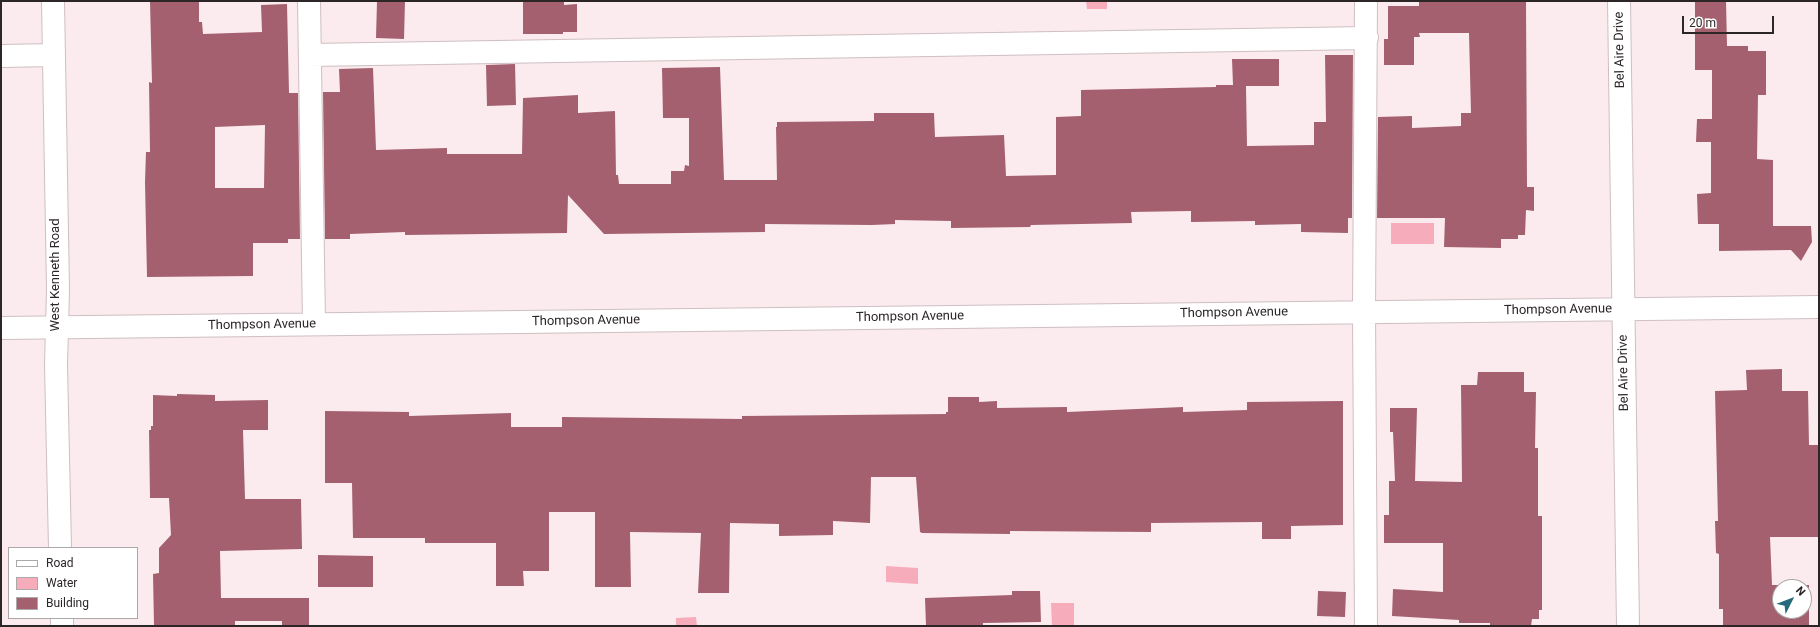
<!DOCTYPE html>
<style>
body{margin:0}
#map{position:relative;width:1820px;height:627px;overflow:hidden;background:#fbebee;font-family:Roboto,sans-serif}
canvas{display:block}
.frame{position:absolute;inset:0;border:2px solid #2c2627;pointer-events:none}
.legend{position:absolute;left:8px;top:547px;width:130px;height:72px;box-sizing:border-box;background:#fff;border:1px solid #aba8a9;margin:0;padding:5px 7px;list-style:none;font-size:12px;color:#2c2627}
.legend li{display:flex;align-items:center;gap:8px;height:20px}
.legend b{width:20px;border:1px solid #aba8a9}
.north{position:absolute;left:1772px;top:579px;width:40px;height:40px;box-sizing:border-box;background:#fff;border:1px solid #aba8a9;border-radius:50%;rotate:48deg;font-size:11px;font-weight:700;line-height:16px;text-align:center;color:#2c2627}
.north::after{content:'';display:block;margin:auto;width:14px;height:18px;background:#266a7b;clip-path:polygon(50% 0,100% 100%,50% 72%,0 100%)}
.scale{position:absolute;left:1682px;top:16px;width:92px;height:18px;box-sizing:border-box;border:2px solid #2c2627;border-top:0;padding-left:5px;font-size:12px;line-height:14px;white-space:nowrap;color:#2c2627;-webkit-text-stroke:3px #fff;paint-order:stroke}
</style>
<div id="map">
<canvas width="1820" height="627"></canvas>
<div class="frame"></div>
<ul class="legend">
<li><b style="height:5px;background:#fff"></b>Road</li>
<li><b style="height:11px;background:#f7acbb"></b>Water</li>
<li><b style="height:11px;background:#a4606e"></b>Building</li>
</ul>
<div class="north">N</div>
<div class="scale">20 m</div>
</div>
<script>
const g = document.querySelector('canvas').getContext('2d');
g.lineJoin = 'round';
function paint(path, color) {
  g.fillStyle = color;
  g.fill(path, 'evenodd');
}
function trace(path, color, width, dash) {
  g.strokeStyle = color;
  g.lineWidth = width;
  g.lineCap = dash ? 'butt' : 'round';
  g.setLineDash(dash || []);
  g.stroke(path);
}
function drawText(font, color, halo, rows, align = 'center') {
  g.font = font + ' Roboto,sans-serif';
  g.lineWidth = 3;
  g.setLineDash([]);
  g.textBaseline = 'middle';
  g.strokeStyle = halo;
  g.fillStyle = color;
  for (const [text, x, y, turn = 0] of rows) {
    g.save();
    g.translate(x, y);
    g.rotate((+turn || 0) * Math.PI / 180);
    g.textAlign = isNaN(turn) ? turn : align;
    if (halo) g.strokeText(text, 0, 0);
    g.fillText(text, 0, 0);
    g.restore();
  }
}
paint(new Path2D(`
 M1086 1H1107V9H1087Z
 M1391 223H1434V244H1391Z
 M886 566 918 568V584L886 582Z
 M1051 603H1074V626H1052Z
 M696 617 697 626H676V618Z`), '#f7acbb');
paint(new Path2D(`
 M150 1H199V22H202L203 34 262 32 261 5 287 4 289 93H298L300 239H288V243H253V276L147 277 145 182 146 152H150L149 82 152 83ZM265 125 264 188H215V127Z
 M377 1H405L404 39 376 38Z
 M523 1H556V2H564V5L577 4V32H563V34H523Z
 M1419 1H1526L1527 187H1534V211L1526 210 1525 235H1518V239H1501V248L1444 247 1445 218H1377L1378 117 1412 116V128L1461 126V113H1471L1469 33H1419L1420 37H1414V65H1384V39H1388V6H1419Z
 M1695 1H1726L1727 46H1748V51H1766V95H1758L1757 159 1773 160V226H1811L1812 242 1801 261 1791 250 1719 251V224H1698L1697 194 1711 193V142H1696L1697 119H1712V70H1695Z
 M1325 55H1353L1352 218H1348V233L1301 232V224L1255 225V221L1191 222V211L1131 212 1132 223 1031 225 1030 227 951 228V221L895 220V224L872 225 765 224V232L604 234 568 195 567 233 405 235V232L350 234V239H325L323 92H340L339 69 373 68 376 150 447 148V154H522L523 98 578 95V113L615 111 616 175H618L619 184H671V171H684L685 165 689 166V118H663L662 68 720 67 724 180H777L776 127H777V122L874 121V113H934L935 137 1004 135 1006 176 1056 175V117L1081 116V90L1216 87V85H1233L1232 59H1279V86H1246L1247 146 1314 145V122H1326Z
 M515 64 516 105 487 106 486 65Z
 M1782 369V391H1808L1809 445H1819V537H1770L1772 585H1809V626H1723V609H1719V554L1716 553 1715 521H1718L1715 391 1747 390 1746 370ZM1780 587H1804V611H1780Z
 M1478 372H1524V392H1536L1535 448H1538V516H1542V610H1539V619H1532L1531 626H1490V623H1459V620L1392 616 1393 589 1443 592V543H1384V515H1389V481H1395L1393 432H1390V408H1417L1415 481 1462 482 1461 385H1477Z
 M177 394 215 395V401L268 400V430H243L245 499H301L302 549 220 551 221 598H309V626H282V621H235V626H154L153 574 159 573V548L171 535 169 498H150L149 430H151V426H153V395L177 396Z
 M948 397H979V402L997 401V408L1067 407V412L1183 407V412L1247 410V402L1343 401V525L1291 526V539H1262V522L1151 523V532L1010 531V534L922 533 920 532 916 477H871L870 523 833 521V535L779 536V524L730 523 729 593H698L701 533 630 532 631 587H595V512H549V571H523L524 586H496V543H425V538H353L352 483H325V411L409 412V416L511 413V427H562V417L742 419V416L946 414V412H948Z
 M318 555 373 556V587H318Z
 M1012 591H1040L1041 622 983 623V626H926L925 598 1012 595Z
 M1318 591 1346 592 1345 617 1317 616Z`), '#a4606e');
const minor = new Path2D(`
 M53 1 58 290 56 365 60 548
 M309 1 314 324
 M1366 1 1364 312 1366 626
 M1619 1 1628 626
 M310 55 1367 38
 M1 56 54 55
 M1 328 1819 307
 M62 618V626`);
trace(minor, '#cebfc2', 24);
trace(minor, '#fff', 22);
drawText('13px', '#2c2627', '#fff', [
 ["Bel Aire Drive",1620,50,-91],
 ["West Kenneth Road",56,275,-90],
 ["Thompson Avenue",1558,310,-1],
 ["Thompson Avenue",1234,313,-1],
 ["Thompson Avenue",910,317,-1],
 ["Thompson Avenue",586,321,-1],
 ["Thompson Avenue",262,325,-1],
 ["Bel Aire Drive",1624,373,-91]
]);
</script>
